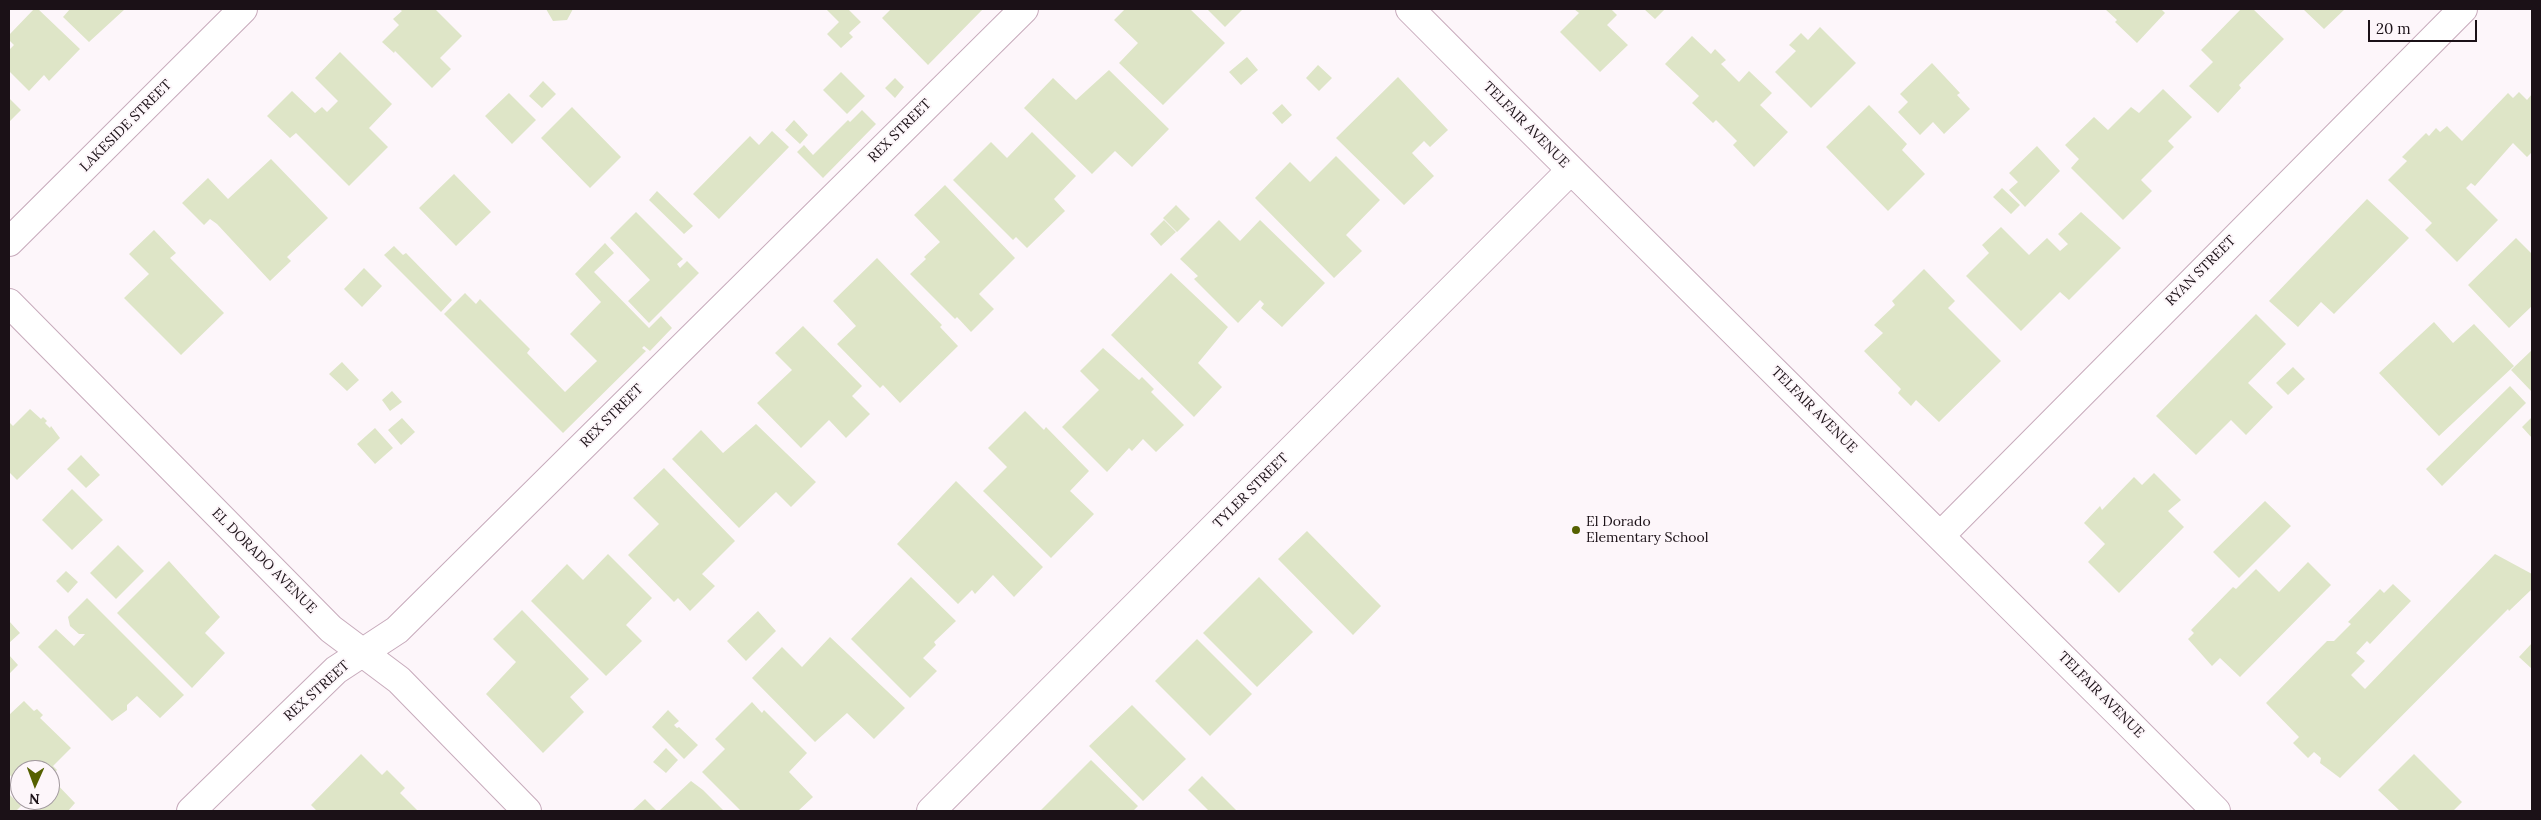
<!DOCTYPE html>
<style>
body{margin:0}
#map{position:relative;width:2541px;height:820px;overflow:hidden;background:#fdf6fa;font-family:Lora,serif}
canvas{display:block}
.frame{position:absolute;inset:0;border:10px solid #1b1117;pointer-events:none}
.north{position:absolute;left:10px;top:760px;width:50px;height:50px;box-sizing:border-box;background:#fdf6fa;border:1px solid #a39a9f;border-radius:50%;rotate:182deg;font-size:14px;font-weight:700;line-height:20px;text-align:center;color:#1b1117}
.north::after{content:'';display:block;margin:auto;width:18px;height:22px;background:#556000;clip-path:polygon(50% 0,100% 100%,50% 72%,0 100%)}
.scale{position:absolute;left:2368px;top:20px;width:109px;height:22px;box-sizing:border-box;border:2px solid #1b1117;border-top:0;padding-left:6px;font-size:15px;line-height:18px;white-space:nowrap;color:#1b1117;-webkit-text-stroke:4px #fdf6fa;paint-order:stroke}
</style>
<div id="map">
<canvas width="2541" height="820"></canvas>
<div class="frame"></div>
<div class="north">N</div>
<div class="scale">20 m</div>
</div>
<script>
const g = document.querySelector('canvas').getContext('2d');
g.lineJoin = 'round';
function paint(path, color) {
  g.fillStyle = color;
  g.fill(path, 'evenodd');
}
function trace(path, color, width, dash) {
  g.strokeStyle = color;
  g.lineWidth = width;
  g.lineCap = dash ? 'butt' : 'round';
  g.setLineDash(dash || []);
  g.stroke(path);
}
function drawText(font, color, halo, rows, align = 'center') {
  g.font = font + ' Lora,serif';
  g.lineWidth = 4;
  g.setLineDash([]);
  g.textBaseline = 'middle';
  g.strokeStyle = halo;
  g.fillStyle = color;
  for (const [text, x, y, turn = 0] of rows) {
    g.save();
    g.translate(x, y);
    g.rotate((+turn || 0) * Math.PI / 180);
    g.textAlign = isNaN(turn) ? turn : align;
    if (halo) g.strokeText(text, 0, 0);
    g.fillText(text, 0, 0);
    g.restore();
  }
}
paint(new Path2D(`
 M34 9H38L80 49 49 81 44 75 29 91 9 71V50L14 45 9 40V35Z
 M70 9H125L89 42 63 17Z
 M399 9H435L462 36 440 58 451 69 432 88 395 51 394 53 382 42 399 25 393 19 402 11Z
 M546 9H573L567 20 553 21Z
 M826 9H848L861 22 849 33 853 37 841 48 827 34 839 22Z
 M891 9H983L928 65 882 18Z
 M1125 9H1190L1225 43 1163 105 1119 63 1138 43 1114 20Z
 M1207 9H1243L1225 27Z
 M1574 9H1611L1617 15 1607 25 1628 45 1600 72 1560 32 1579 13Z
 M1644 9H1665L1655 19Z
 M2105 9H2161L2165 13 2137 43 2115 22 2117 20Z
 M2241 9H2253L2284 39 2239 85 2241 88 2218 113 2189 86 2213 62 2201 50Z
 M2303 9H2345L2324 29Z
 M1820 27 1856 63 1811 108 1775 72 1796 51 1789 45 1801 33 1808 40Z
 M1692 36 1711 54 1715 49 1726 60 1721 64 1739 82 1749 71 1772 93 1760 105 1788 132 1754 167 1733 145 1737 141 1716 120 1713 123 1692 103 1699 96 1665 64Z
 M340 52 392 104 369 128 388 147 349 186 296 133 290 138 267 116 292 91 315 113 322 107 327 112 338 101 315 78Z
 M1247 57 1258 70 1241 85 1229 72Z
 M1932 63 1960 93 1957 95 1970 109 1944 134 1933 122 1920 135 1898 112 1908 102 1900 94Z
 M1318 65 1332 78 1319 91 1306 78Z
 M1109 70 1169 129 1132 167 1115 151 1092 174 1024 108 1053 78 1076 100Z
 M841 72 865 96 847 114 823 90Z
 M1398 77 1448 130 1430 147 1424 141 1412 153 1434 176 1404 205 1336 138Z
 M895 78 904 87 895 98 885 88Z
 M543 81 556 94 542 108 529 96Z
 M2163 89 2192 117 2168 141 2174 147 2141 180 2152 191 2123 220 2071 168 2079 159 2065 145 2094 117 2108 130 2131 107 2139 113Z
 M2519 92 2527 100 2532 94V152L2527 157 2513 143 2475 186 2471 183 2466 188 2498 220 2457 262 2425 230 2432 223 2388 180 2407 161 2402 157 2426 133 2429 136 2436 128 2440 132 2447 126 2462 141 2508 93 2513 98Z
 M509 93 536 120 512 144 485 116Z
 M9 98 21 110 9 122Z
 M1282 104 1292 115 1282 124 1272 113Z
 M1869 105 1907 144 1902 150 1925 174 1888 211 1826 147Z
 M572 107 621 157 590 188 541 138Z
 M862 110 876 124 823 178 797 152 804 145 813 155 848 120 850 122Z
 M794 120 808 135 800 144 785 130Z
 M772 131 789 147 719 219 693 194 750 136 759 145Z
 M1032 132 1076 176 1054 199 1065 211 1027 248 1016 237 1013 240 953 180 991 142 1007 158Z
 M2037 146 2060 171 2025 207 2009 190 2018 182 2009 173Z
 M1336 156 1380 200 1346 235 1362 251 1334 278 1255 198 1290 162 1310 182Z
 M271 159 328 218 287 257 291 261 270 281 217 224 210 219 204 225 182 203 208 178 228 199Z
 M454 174 491 212 456 246 419 208Z
 M945 185 1015 258 979 294 994 309 971 332 957 317 955 319 910 274 926 259 924 257 940 242 914 215Z
 M2002 188 2020 205 2011 214 1993 197Z
 M657 191 693 226 684 234 649 200Z
 M2367 199 2409 238 2334 314 2321 302 2298 327 2269 301Z
 M1176 205 1190 219 1177 232 1163 218Z
 M636 212 683 259 677 264 680 268 687 261 699 273 649 323 628 301 650 280 610 238Z
 M2081 212 2121 248 2069 300 2060 292 2021 331 1966 276 1989 253 1982 245 2001 227 2029 255 2047 238 2060 251 2068 244 2058 234Z
 M1164 220 1176 232 1161 246 1150 234Z
 M1219 220 1240 241 1260 220 1325 283 1282 327 1261 308 1264 304 1260 300 1238 323 1194 279 1198 276 1180 259Z
 M154 230 176 253 170 258 224 313 181 355 124 298 149 274 129 254Z
 M2516 238 2532 254V306L2509 328 2468 285Z
 M605 243 614 253 594 272 649 328 661 316 672 328 650 351 644 346 642 348 646 351 563 433 444 314 465 293 476 304 480 299 530 349 527 353 565 392 597 361 570 334 601 302 575 274Z
 M394 246 403 255 406 253 452 300 441 312 384 255Z
 M877 258 942 325 940 327 958 346 900 403 883 385 880 388 837 344 856 326 833 301Z
 M364 268 382 286 362 307 344 289Z
 M1924 269 1955 301 1948 308 2001 361 1939 422 1916 400 1911 406 1898 393 1901 389 1864 351 1883 333 1874 325 1895 305 1892 301Z
 M1171 273 1228 327 1198 363 1222 387 1194 417 1111 335Z
 M2256 314 2286 344 2248 383 2273 407 2246 435 2231 420 2196 455 2156 416Z
 M2434 322 2453 343 2474 324 2514 366 2439 436 2379 373Z
 M803 326 862 386 852 396 870 414 846 438 829 420 801 448 757 403 792 370 775 353Z
 M1103 348 1139 380 1142 377 1154 389 1151 392 1184 425 1156 452 1143 439 1132 451 1129 448 1107 472 1062 427 1099 390 1080 371Z
 M2532 350V392L2511 370Z
 M342 362 359 380 347 391 329 374Z
 M2293 367 2305 379 2288 395 2276 383Z
 M2510 386 2526 403 2442 486 2426 469Z
 M392 391 402 402 390 411 382 400Z
 M30 409 41 419 43 417 47 421 45 423 50 428 51 426 60 438 17 480 9 472V422L13 426Z
 M1025 411 1044 430 1046 427 1089 471 1070 491 1094 514 1051 558 983 491 1007 467 988 448Z
 M2532 417V438L2522 427Z
 M402 418 415 432 401 445 388 430Z
 M756 424 816 482 791 507 776 492 739 528 672 459 701 430 723 453Z
 M375 428 393 448 375 464 357 444Z
 M81 455 100 475 86 488 67 469Z
 M664 468 735 541 702 574 715 586 690 611 678 598 674 602 628 555 659 524 633 498Z
 M2154 473 2181 500 2168 511 2184 527 2119 593 2088 562 2105 544 2084 523 2100 506 2102 510 2134 477 2142 485Z
 M956 481 1043 567 1014 597 993 575 975 594 972 590 958 604 897 544Z
 M72 489 103 520 72 550 42 520Z
 M2265 501 2291 526 2239 578 2213 552Z
 M1307 531 1381 606 1353 635 1278 559Z
 M118 545 144 571 116 599 90 573Z
 M608 554 652 598 626 625 642 641 606 676 531 601 567 564 583 580Z
 M2495 554 2532 574V589L2509 611 2508 609 2340 778 2320 763 2321 758 2314 752 2308 758 2293 743 2299 737 2266 703 2327 641H2334L2351 624 2348 622 2380 589 2384 593 2393 584 2411 601 2370 644 2367 641 2356 653 2365 661 2351 675 2365 689Z
 M169 561 220 617 205 633 225 653 192 688 117 613Z
 M2308 562 2331 585 2240 677 2220 658 2212 666 2188 639 2194 633 2191 630 2233 587 2236 589 2256 569 2279 592Z
 M66 571 78 582 68 593 56 581Z
 M911 577 956 621 934 642 936 645 923 658 937 671 910 698 851 639Z
 M1259 577 1313 632 1257 687 1203 633Z
 M87 598 184 695 160 718 137 696 127 705V710L112 721 38 647 56 629 74 646 85 634H79L70 626 68 617Z
 M522 610 589 679 570 697 584 712 543 753 486 694 516 662 493 639Z
 M758 611 776 631 746 661 727 641Z
 M9 621 20 633 9 643Z
 M830 637 905 708 874 739 847 713 815 742 752 678 782 647 802 667Z
 M1197 639 1252 694 1210 736 1155 681Z
 M2532 643V669L2519 657Z
 M9 655 18 665 9 674Z
 M24 701 34 711 37 709 43 715 40 718 71 748 53 766 57 770 50 777 75 803 68 811H37L25 800H50V770H20V785L9 774V715Z
 M752 702 762 713 764 710 807 753 789 772 813 797 798 811H741L702 772 725 749 715 739Z
 M1132 705 1186 759 1143 801 1089 746Z
 M668 710 679 721 674 725 677 728 679 727 698 745 684 759 652 727Z
 M666 748 678 760 666 773 653 762Z
 M361 754 382 775 387 770 405 788 400 793 418 811H317L311 805Z
 M2414 754 2462 802 2453 811H2400L2378 790Z
 M1091 760 1138 806 1133 811H1040Z
 M1202 776 1237 811H1209L1188 790Z
 M691 781 703 790 724 811H659Z
 M9 794 21 806 17 810 18 811H9Z
 M645 799 657 811H632Z`), '#dee5c7');
const minor = new Path2D(`
 M1410 9C1677 278 1949 542 2216 811
 M9 242 243 9
 M9 303 331 629 399 680 527 811
 M1941 535 2463 9
 M191 811 336 670 397 630 1024 9
 M931 811 1571 170`);
trace(minor, '#c7aabb', 30);
trace(minor, '#fff', 28);
for (const [x, y, r, color] of [
 [1576,530,5,"#556000"]
]) {
  const dot = new Path2D();
  dot.arc(x, y, r, 0, 2 * Math.PI);
  g.fillStyle = color;
  g.fill(dot);
  trace(dot, '#fdf6fa', 2);
}
drawText('14px', '#1b1117', '#fdf6fa', [
 ["TELFAIR AVENUE",1526,125,45],
 ["LAKESIDE STREET",126,126,-45],
 ["REX STREET",900,131,-45],
 ["RYAN STREET",2201,271,-45],
 ["TELFAIR AVENUE",1814,410,45],
 ["REX STREET",612,416,-45],
 ["TYLER STREET",1251,491,-45],
 ["EL DORADO AVENUE",264,561,45],
 ["REX STREET",317,691,-42],
 ["TELFAIR AVENUE",2101,695,45]
]);
drawText('14px', '#1b1117', '#fdf6fa', [
 ["El Dorado",1586,522],
 ["Elementary School",1586,538]
], 'left');
</script>
